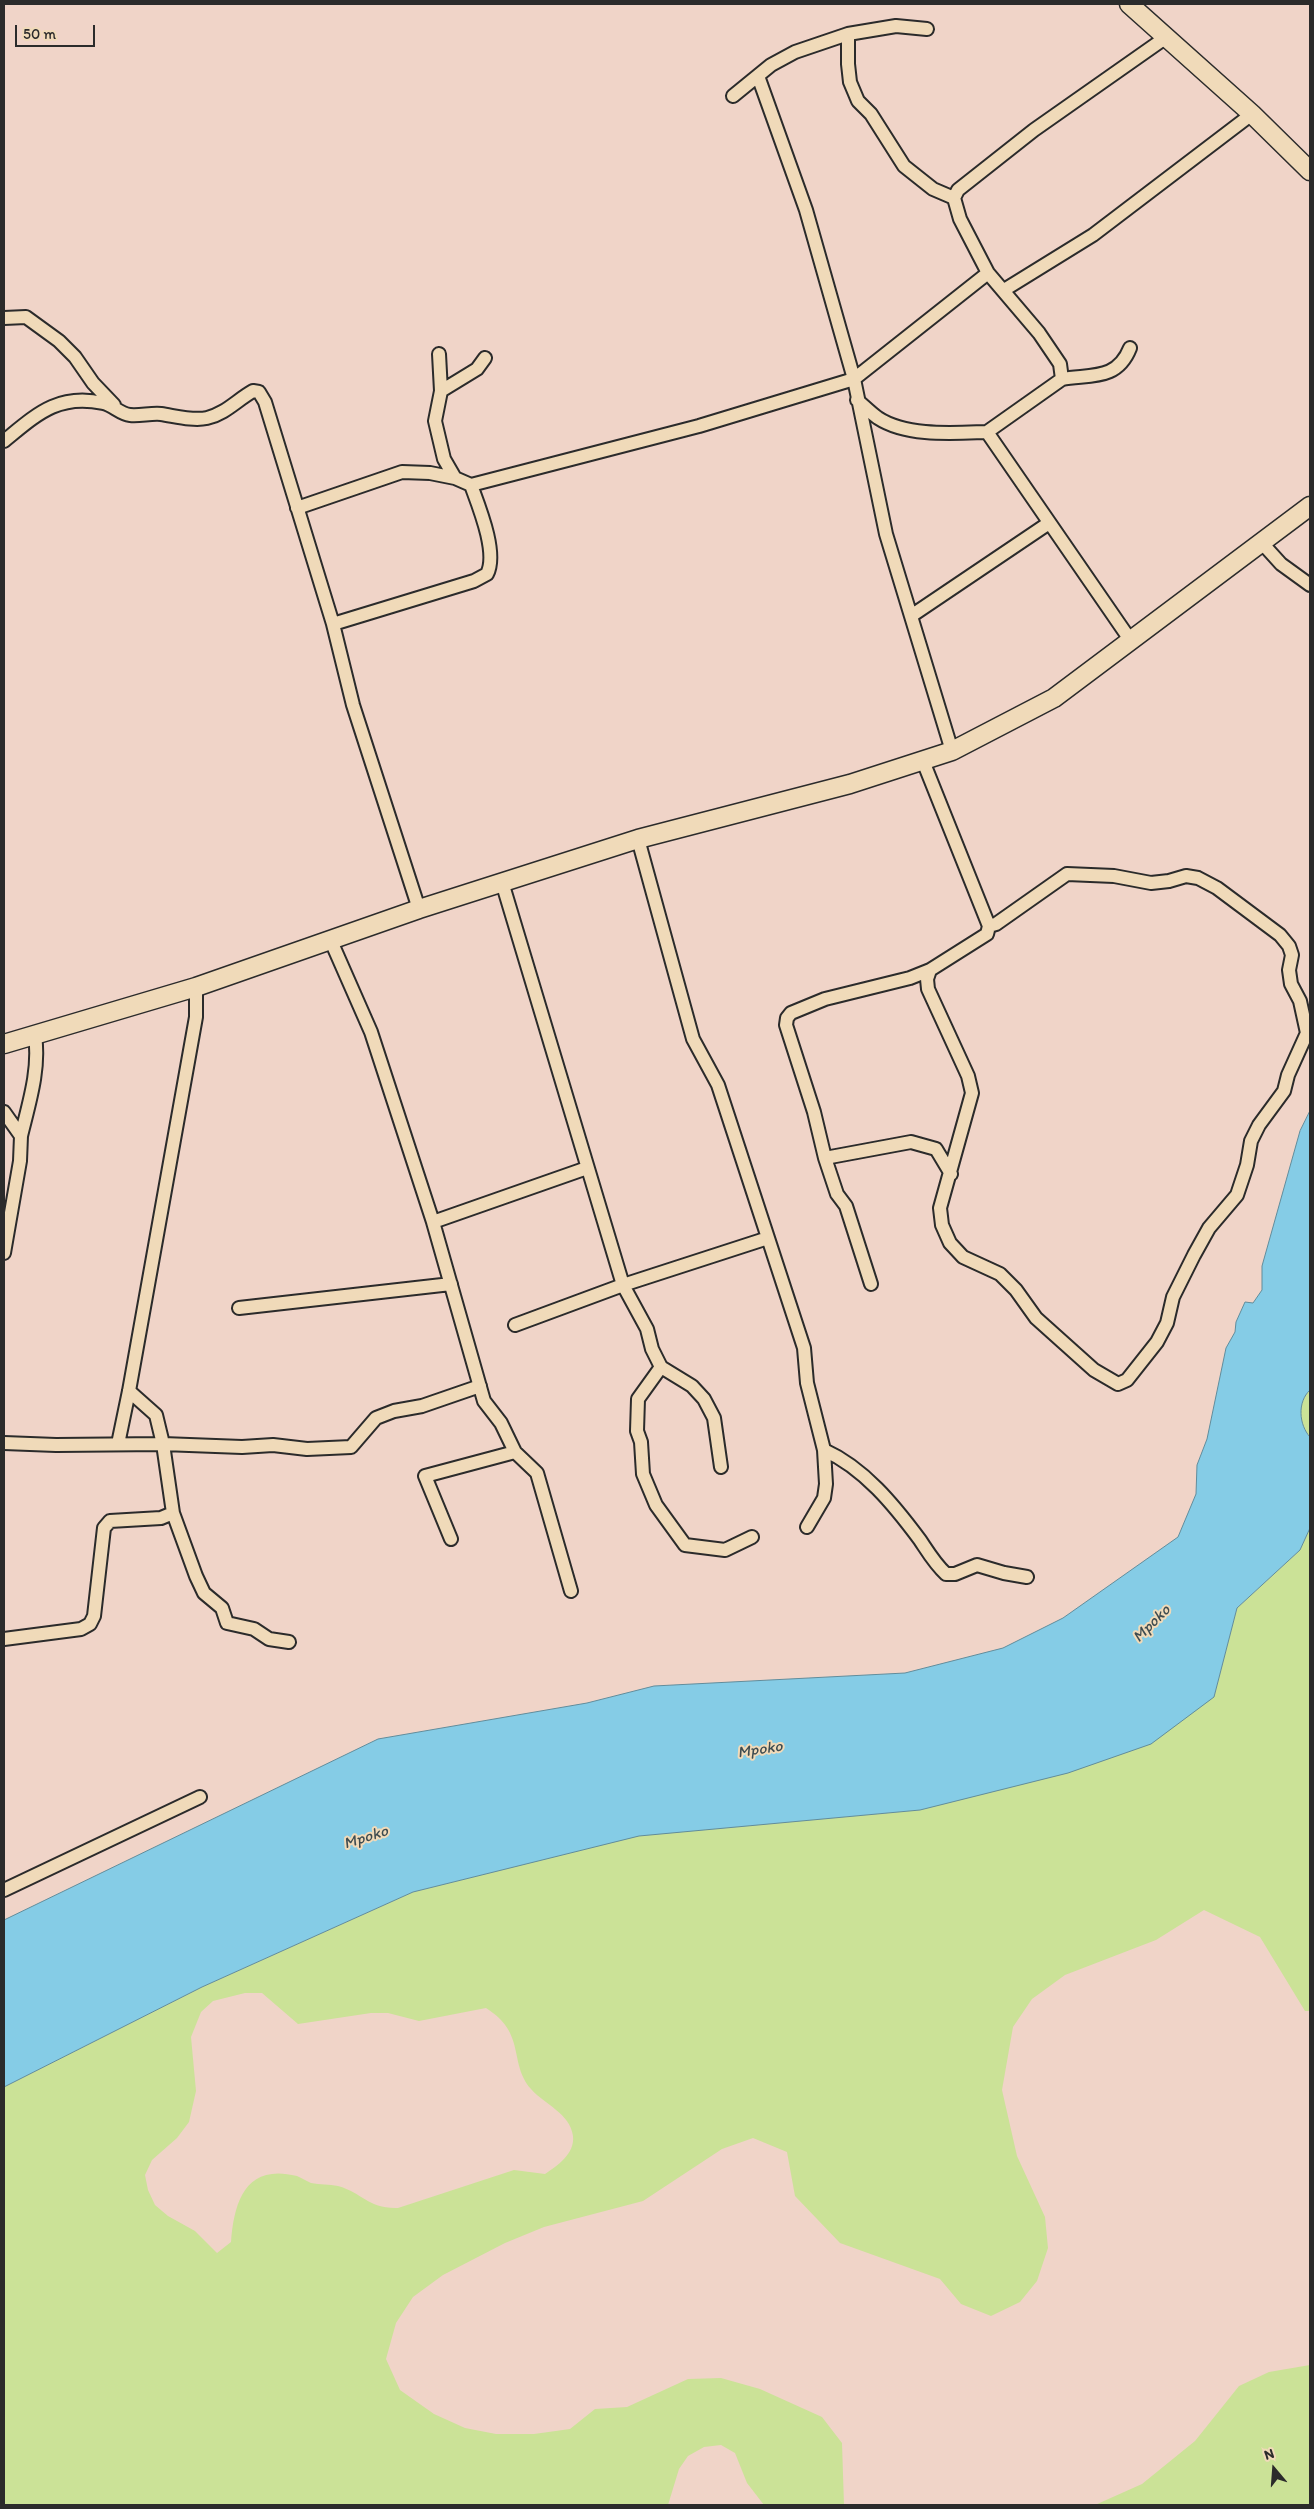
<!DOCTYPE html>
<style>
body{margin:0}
#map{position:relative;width:1314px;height:2509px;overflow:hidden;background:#f0d4c8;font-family:Itim,sans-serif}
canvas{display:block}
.frame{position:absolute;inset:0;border:5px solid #2b2b2b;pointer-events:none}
.north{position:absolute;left:1249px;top:2444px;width:50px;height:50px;-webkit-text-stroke:4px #f0dab9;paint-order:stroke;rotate:342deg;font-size:14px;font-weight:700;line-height:20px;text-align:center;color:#2b2b2b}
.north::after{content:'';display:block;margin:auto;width:18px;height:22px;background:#2b2b2b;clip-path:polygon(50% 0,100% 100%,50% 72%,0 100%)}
.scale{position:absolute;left:15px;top:25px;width:80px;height:22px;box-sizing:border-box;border:2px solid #2b2b2b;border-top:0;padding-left:6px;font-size:15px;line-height:18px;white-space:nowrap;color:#2b2b2b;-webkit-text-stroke:4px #f0dab9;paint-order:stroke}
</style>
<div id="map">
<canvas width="1314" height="2509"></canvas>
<div class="frame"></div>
<div class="north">N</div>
<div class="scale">50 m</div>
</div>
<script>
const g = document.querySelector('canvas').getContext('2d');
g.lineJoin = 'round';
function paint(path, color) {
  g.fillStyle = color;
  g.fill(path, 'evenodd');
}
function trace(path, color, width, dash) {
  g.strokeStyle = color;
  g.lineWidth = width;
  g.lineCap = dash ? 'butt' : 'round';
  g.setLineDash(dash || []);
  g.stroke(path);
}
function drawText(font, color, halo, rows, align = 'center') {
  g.font = font + ' Itim,sans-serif';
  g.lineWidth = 4;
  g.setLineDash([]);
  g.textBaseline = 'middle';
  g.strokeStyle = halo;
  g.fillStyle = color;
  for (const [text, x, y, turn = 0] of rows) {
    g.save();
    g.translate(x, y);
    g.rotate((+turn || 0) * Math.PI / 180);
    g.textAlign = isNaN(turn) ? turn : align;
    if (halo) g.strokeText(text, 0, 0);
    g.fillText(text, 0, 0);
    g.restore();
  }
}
paint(new Path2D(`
 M1310 1390V1437C1299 1425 1297 1402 1310 1390Z
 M1310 1528V2011H1305L1260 1937 1204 1910 1156 1940 1065 1975 1032 1999 1013 2027 1002 2090 1017 2156 1045 2217 1048 2248 1037 2281 1020 2302 991 2316 961 2304 940 2279 840 2243 795 2196 787 2152 753 2138 722 2149 643 2201 544 2227 505 2243 443 2275 413 2297 396 2323 386 2359 400 2390 434 2414 465 2428 496 2434H534L570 2429 595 2409 627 2407 688 2379 721 2378 760 2389 822 2417 842 2443 844 2505H764L747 2483 735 2453 721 2445 704 2447 688 2456 679 2469 668 2505H4V2087L202 1987 413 1892 639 1835 920 1810 1214 1697 1237 1608 1300 1550ZM245 1993H262L298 2024 371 2013H388L419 2021 486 2008C527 2034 508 2062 531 2089 545 2105 570 2113 573 2136 575 2154 557 2166 545 2174L514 2170 398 2208C368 2209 363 2193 338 2186 329 2184 320 2185 311 2183 306 2181 302 2178 297 2176 246 2163 234 2201 231 2242L217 2253 195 2231 168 2216 155 2205 148 2190 145 2175 152 2160 177 2138 189 2122 196 2091 191 2037 201 2012 213 2001Z
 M1310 2365V2505H1095L1142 2484 1195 2441 1239 2386 1269 2372Z`), '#cbe297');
const water = new Path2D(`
 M1310 1111V1390C1297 1402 1299 1425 1310 1437V1528L1300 1550 1237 1608 1214 1697 1151 1744 1068 1773 920 1810 639 1836 413 1892 202 1987 4 2087V1920L378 1739 587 1703 654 1686 905 1673 1003 1648 1063 1618 1178 1537 1196 1494 1197 1465 1207 1439 1226 1348 1235 1332 1236 1322 1245 1302 1253 1303 1262 1290V1266L1300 1131Z`);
paint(water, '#85cce6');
trace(water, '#618c9b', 1);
const street = new Path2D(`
 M848 34V64L850 82 858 101 871 114 904 166 933 189 954 198
 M758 76 806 210 854 379 886 534 952 751
 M733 96 771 65 795 52 848 34 896 26 927 29
 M1004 290 1093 235 1252 114
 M4 318 26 317 59 341 75 357 93 383 114 405
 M439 354 441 391 435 421 444 459 455 478
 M1062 379C1090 374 1117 381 1130 348
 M441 391 477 369 485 358
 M857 400C864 406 871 413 878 418 907 437 954 433 987 432
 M4 441C36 415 58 393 103 403 113 405 120 414 130 415 140 416 151 413 161 414 175 416 193 421 207 418 225 414 237 400 253 391L259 392 265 402 333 624 353 705 419 909
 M297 508 402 472 430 473 455 478 471 485
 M1262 543 1281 564 1310 585
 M911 616 1049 523
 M333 624 474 581 487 574C498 553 479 507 471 485L699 426 854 379 988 273
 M1131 641 987 432 1062 379 1060 364 1039 333 988 273 960 219 954 198 958 190 1034 130 1165 38
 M923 761 989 926 996 924 1067 874 1114 876 1151 883 1169 881 1186 876 1198 878 1217 888 1280 935 1289 946 1292 955 1289 970 1291 984 1300 1001 1307 1033 1288 1075 1284 1091 1259 1125 1251 1141 1247 1165 1237 1195 1209 1228 1194 1255 1173 1297 1167 1323 1157 1342 1127 1380 1118 1384 1094 1370 1036 1318 1016 1290 1000 1274 963 1257 950 1243 942 1225 940 1208 972 1093 968 1076 928 989 927 979 930 970 987 934 989 926
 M638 839 693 1039 718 1085 804 1348 807 1383 824 1450 826 1484 824 1498 807 1527
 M502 882 623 1285 647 1329 652 1349 661 1367 692 1386 704 1399 714 1418 721 1467
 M331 941 371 1032 433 1222 484 1401 501 1423 515 1452 537 1473 571 1591
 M4 1112 21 1136 20 1161 4 1253
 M21 1136C29 1103 40 1069 35 1036
 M825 1158 911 1142 936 1149 951 1174
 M433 1222 587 1168
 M871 1284 846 1206 837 1194 825 1158 814 1112 786 1025 787 1018 791 1013 825 999 910 978 930 970
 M239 1308 451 1284
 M515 1325 623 1285 768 1238
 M661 1367 638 1399 637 1431 641 1442 643 1474 656 1505 685 1545 725 1550 752 1537
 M129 1391 156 1415 163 1444 173 1513 196 1576 204 1593 222 1608 227 1623 254 1629 269 1639 289 1642
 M4 1443 56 1445 163 1444 242 1447 273 1445 307 1449 351 1447 376 1418 394 1411 422 1406 480 1386
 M118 1444 129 1391 196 1017V987
 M824 1450C864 1468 894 1505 920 1540 928 1552 935 1564 946 1574H955L977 1565 1004 1573 1027 1577
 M451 1539 425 1476 515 1452
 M4 1639 81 1629 90 1624 94 1616 104 1528 110 1521 161 1518 173 1513
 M4 1890 200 1797`);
const secondary = new Path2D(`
 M1129 4 1252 114 1310 171
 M4 1044 196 987 419 909 638 839 850 784 952 751 1054 698 1310 506`);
trace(street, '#2b2b2b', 16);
trace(secondary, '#2b2b2b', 21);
trace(street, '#f0dab9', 12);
trace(secondary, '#f0dab9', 18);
drawText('italic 16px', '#3d4b50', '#f0dab9', [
 ["Mpoko",1152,1624,-45],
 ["Mpoko",760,1750,-9],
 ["Mpoko",366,1838,-18]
]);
</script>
